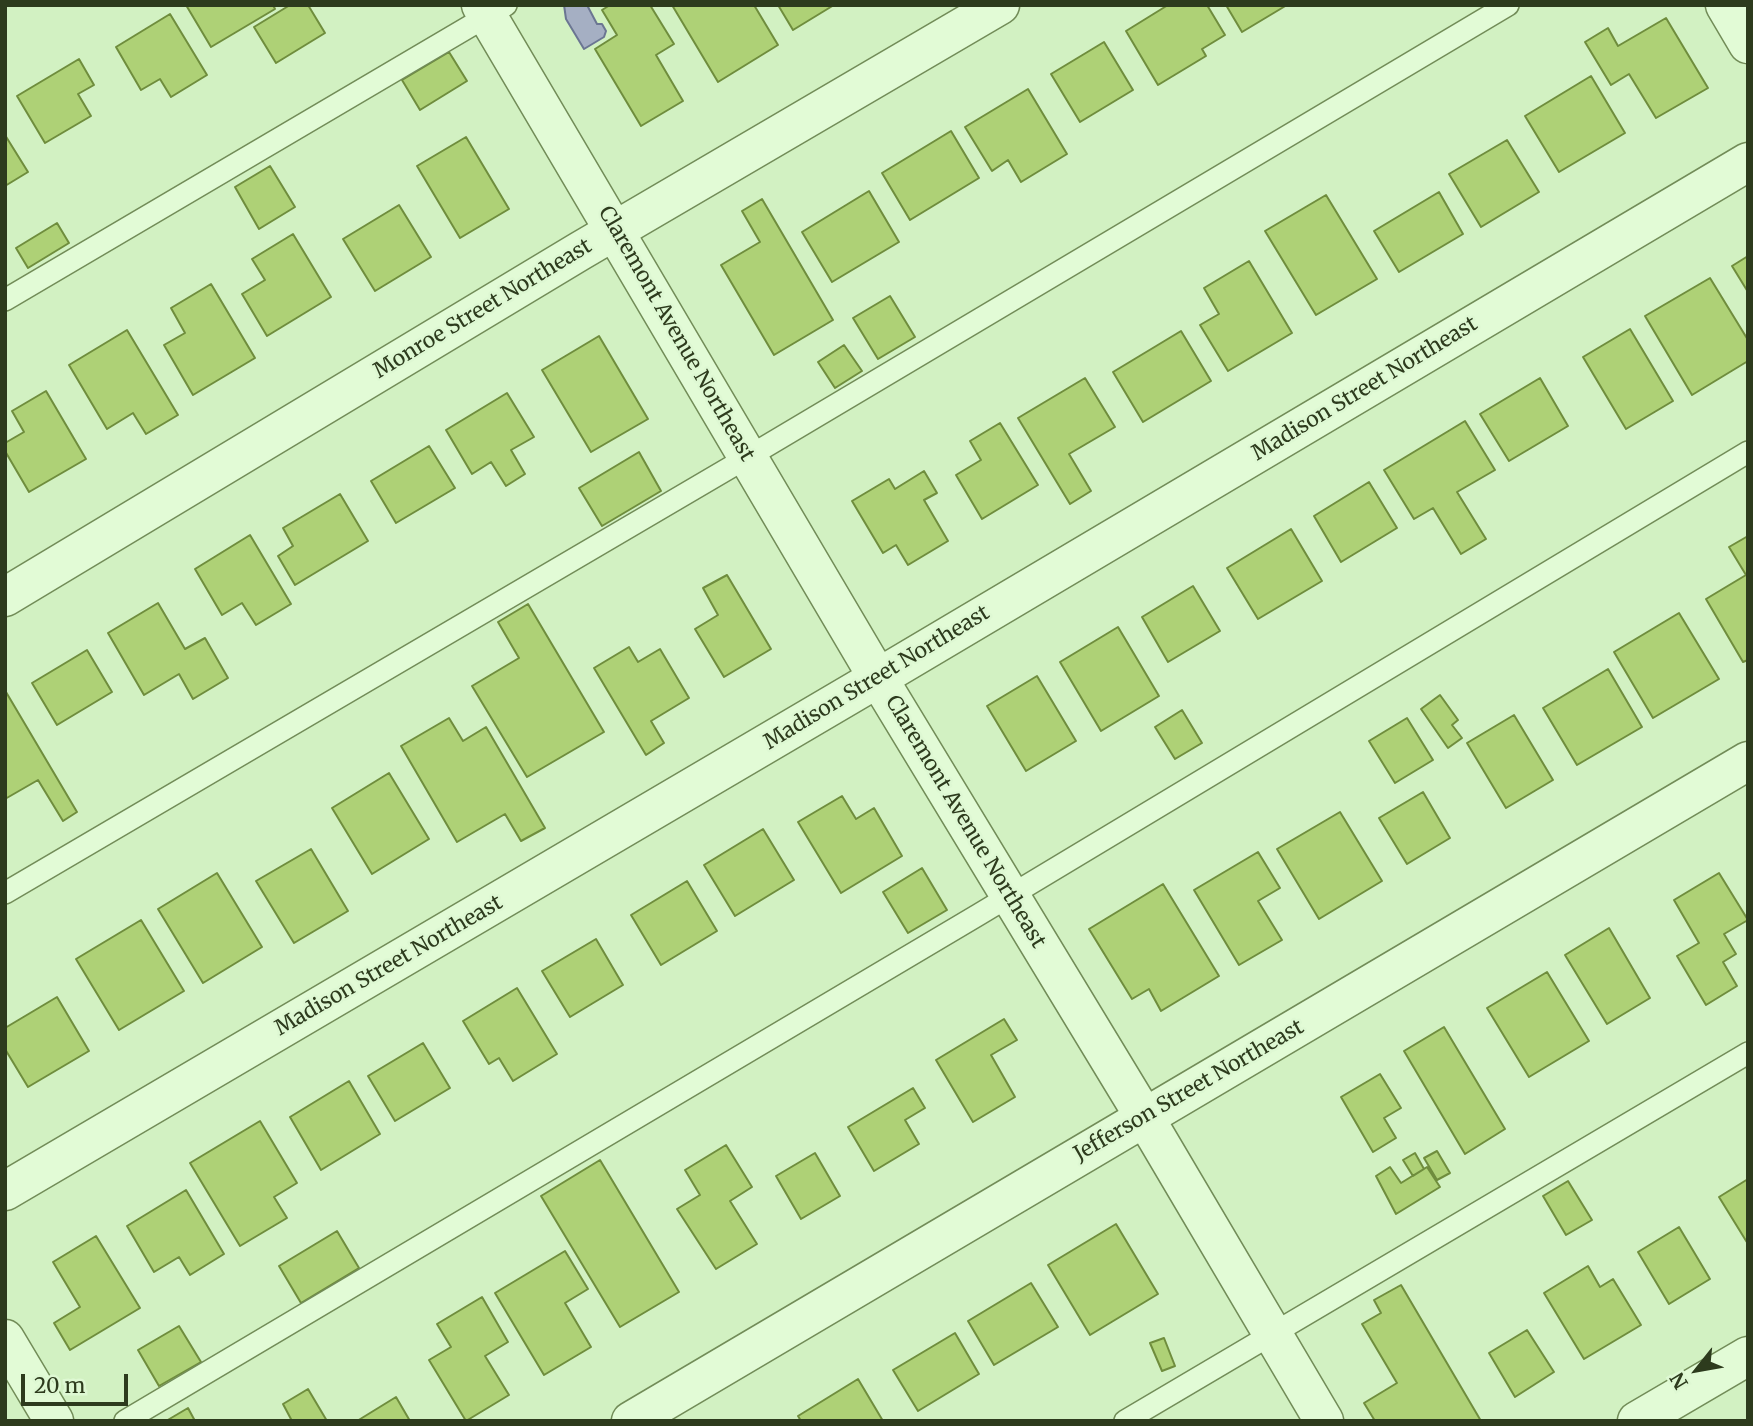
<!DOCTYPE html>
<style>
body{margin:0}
#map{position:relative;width:1753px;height:1426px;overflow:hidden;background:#d2f1c2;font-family:Merriweather,serif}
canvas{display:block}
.frame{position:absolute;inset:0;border:7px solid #2d3b1d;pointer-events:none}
.north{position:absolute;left:1662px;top:1335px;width:70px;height:70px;-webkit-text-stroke:5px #def8d3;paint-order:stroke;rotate:239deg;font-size:19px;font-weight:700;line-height:28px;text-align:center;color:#2d3b1d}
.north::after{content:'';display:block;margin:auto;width:24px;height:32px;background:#2d3b1d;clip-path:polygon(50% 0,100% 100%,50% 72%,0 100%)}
.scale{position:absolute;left:21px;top:1374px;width:107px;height:32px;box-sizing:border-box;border:4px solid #2d3b1d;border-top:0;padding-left:9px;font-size:21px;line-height:24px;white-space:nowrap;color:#2d3b1d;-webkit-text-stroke:5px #def8d3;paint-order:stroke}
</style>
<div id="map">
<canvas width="1753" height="1426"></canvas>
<div class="frame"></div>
<div class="north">N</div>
<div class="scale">20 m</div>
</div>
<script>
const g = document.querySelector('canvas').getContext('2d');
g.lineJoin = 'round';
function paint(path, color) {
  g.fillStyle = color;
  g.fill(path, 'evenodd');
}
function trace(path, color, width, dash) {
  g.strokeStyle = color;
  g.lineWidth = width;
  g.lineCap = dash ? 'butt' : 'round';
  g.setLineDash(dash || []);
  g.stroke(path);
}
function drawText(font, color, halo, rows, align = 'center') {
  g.font = font + ' Merriweather,serif';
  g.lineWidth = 5;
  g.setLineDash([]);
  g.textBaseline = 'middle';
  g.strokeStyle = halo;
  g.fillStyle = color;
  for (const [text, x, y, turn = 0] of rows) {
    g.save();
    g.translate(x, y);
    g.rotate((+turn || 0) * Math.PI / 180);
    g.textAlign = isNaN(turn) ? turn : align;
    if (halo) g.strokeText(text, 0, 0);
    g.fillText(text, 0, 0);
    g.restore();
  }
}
const water = new Path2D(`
 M564 5H587L597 24H602L606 31 604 37 584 49 566 19Z`);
paint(water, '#a5afc3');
trace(water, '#6b7692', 2);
const building = new Path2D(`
 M186 5H273L275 9 211 47Z
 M290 5H308L325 33 276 63 254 27Z
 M610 5H650L674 44 656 55 683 101 641 126 595 49 617 35 602 10Z
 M672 5H754L778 45 718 82Z
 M778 5H834L793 30Z
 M1168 5H1207L1225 35 1202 49 1206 56 1158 85 1126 31Z
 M1226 5H1287L1242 32Z
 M170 14 207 75 171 97 160 79 141 90 116 47Z
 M1666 18 1708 88 1656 118 1629 74 1611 85 1585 42 1608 28 1618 46Z
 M1104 42 1133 90 1080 122 1051 74Z
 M449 52 467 81 420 110 402 80Z
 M79 59 94 85 78 94 91 116 45 143 17 96Z
 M1591 76 1625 133 1559 172 1525 116Z
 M1028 89 1067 154 1021 182 1008 160 992 171 965 127Z
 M951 131 979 178 910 220 882 173Z
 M5 135 28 172 5 186Z
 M466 137 509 209 460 238 417 166Z
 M1507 140 1539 192 1481 227 1449 174Z
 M270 166 295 207 259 229 235 187Z
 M869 191 899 242 832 282 802 232Z
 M1439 192 1463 234 1399 272 1374 231Z
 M1326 195 1377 279 1316 315 1265 231Z
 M762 199 833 320 774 355 721 265 760 242 742 211Z
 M399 205 431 257 375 291 343 239Z
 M57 223 69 243 28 268 16 248Z
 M293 234 331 297 267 336 242 294 265 280 252 259Z
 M1748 256V292L1732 266Z
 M1249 261 1292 333 1228 371 1200 325 1219 314 1204 288Z
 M1710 278 1748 340V361L1692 395 1645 316Z
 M211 284 255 358 193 395 164 345 185 333 171 308Z
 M890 296 915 337 878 359 853 318Z
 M1630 329 1673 401 1626 429 1583 357Z
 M127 330 178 415 146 434 133 413 107 429 69 365Z
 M1181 331 1211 381 1143 422 1113 372Z
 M599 336 648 419 591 452 542 370Z
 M844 345 862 371 835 388 818 362Z
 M1085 378 1115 427 1069 454 1091 491 1070 504 1018 418Z
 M1540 378 1568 426 1509 461 1480 414Z
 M46 391 86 459 29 492 5 451V443L24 432 12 411Z
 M507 393 534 437 511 450 525 474 506 486 491 462 472 474 446 430Z
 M1465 421 1495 470 1457 492 1486 539 1461 554 1433 508 1414 519 1384 470Z
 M1000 423 1038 485 982 519 956 475 981 460 970 441Z
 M429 446 455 488 396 523 371 481Z
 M639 452 661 491 602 526 579 488Z
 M924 471 937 493 924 500 948 541 908 565 896 545 883 553 852 501 889 479 895 489Z
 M1369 482 1397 528 1341 562 1314 516Z
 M340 494 368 541 295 585 278 556 293 546 283 528Z
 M1291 529 1322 581 1258 619 1227 568Z
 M250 535 291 604 256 625 242 603 222 615 195 569Z
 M1748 536V660L1743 662 1706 599 1746 575 1729 547Z
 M727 575 771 649 724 677 695 629 718 615 703 588Z
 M1193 586 1220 631 1168 662 1142 617Z
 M158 603 185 649 205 638 228 678 193 699 179 674 144 695 108 633Z
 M528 604 604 732 527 777 472 686 519 658 498 622Z
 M1679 613 1719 679 1653 718 1614 652Z
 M1118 627 1159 696 1101 731 1060 662Z
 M629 647 638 662 660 649 689 698 651 721 664 743 646 755 594 668Z
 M87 650 112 692 57 725 32 683Z
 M1608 669 1642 727 1577 765 1543 708Z
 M1037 676 1076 741 1026 771 987 706Z
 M6 692 77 812 63 821 38 780 5 799Z
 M1440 695 1458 720 1452 725 1462 738 1448 748 1421 709Z
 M1182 710 1202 743 1175 759 1155 727Z
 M1514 715 1553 780 1506 808 1467 743Z
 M449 718 463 741 486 727 545 828 521 841 505 814 457 842 401 746Z
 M1407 718 1433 760 1395 783 1369 741Z
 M389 773 429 839 372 874 332 808Z
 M1423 792 1450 838 1407 864 1379 818Z
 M842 796 856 819 874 808 902 856 841 893 798 822Z
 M1340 812 1382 881 1319 919 1277 849Z
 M763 829 794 880 735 916 704 865Z
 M311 849 348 911 294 943 256 881Z
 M1258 852 1280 888 1258 901 1282 940 1239 965 1194 890Z
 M922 868 947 910 908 933 883 892Z
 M217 873 262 947 203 983 158 909Z
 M1719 873 1748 920 1724 934 1736 954 1723 962 1737 986 1706 1005 1677 956 1699 943 1674 900Z
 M687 881 717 931 661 965 631 915Z
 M1163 884 1219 976 1161 1011 1149 989 1132 999 1089 929Z
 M141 920 184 991 119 1030 76 959Z
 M1609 928 1650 998 1607 1024 1565 955Z
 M596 939 623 985 570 1017 542 971Z
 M1547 972 1589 1041 1529 1077 1487 1008Z
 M517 988 557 1054 513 1081 499 1058 489 1064 463 1021Z
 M57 997 89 1051 28 1087 5 1049V1028Z
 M1004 1019 1017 1040 991 1055 1015 1097 973 1122 936 1060Z
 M1444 1027 1505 1129 1465 1154 1404 1051Z
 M423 1043 450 1088 395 1121 368 1076Z
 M1380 1074 1401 1108 1384 1118 1396 1138 1373 1152 1341 1097Z
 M349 1081 380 1134 321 1170 290 1117Z
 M913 1088 925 1108 905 1120 919 1144 874 1171 848 1127Z
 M260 1121 297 1183 274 1197 287 1218 240 1246 190 1163Z
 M726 1145 752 1187 730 1201 757 1244 716 1269 677 1209 700 1195 685 1170Z
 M1437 1151 1450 1173 1437 1180 1424 1158Z
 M815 1153 840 1196 801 1219 776 1176Z
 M1415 1153 1424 1169 1413 1176 1403 1160Z
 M600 1160 679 1292 620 1327 541 1196Z
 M1390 1167 1401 1183 1427 1167 1440 1187 1396 1214 1376 1176Z
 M1748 1179V1244L1719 1197Z
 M1568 1181 1592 1220 1566 1235 1543 1196Z
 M186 1190 224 1254 190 1275 179 1257 154 1272 127 1226Z
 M1116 1224 1158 1294 1090 1335 1048 1265Z
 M1679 1227 1710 1279 1669 1304 1638 1252Z
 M337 1231 359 1268 301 1303 279 1266Z
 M96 1236 140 1308 70 1350 54 1323 80 1307 53 1262Z
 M565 1251 588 1289 565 1303 591 1347 544 1375 495 1293Z
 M1588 1266 1600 1287 1613 1279 1641 1325 1584 1359 1544 1293Z
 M1031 1283 1058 1327 994 1365 968 1321Z
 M1401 1285 1481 1421H1375L1364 1403 1397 1383 1362 1324 1381 1313 1374 1300Z
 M482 1297 508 1342 485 1356 509 1395 466 1421 429 1360 451 1347 437 1324Z
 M179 1326 201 1362 159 1386 138 1350Z
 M1527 1330 1554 1372 1515 1397 1489 1353Z
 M955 1333 979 1374 918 1411 893 1370Z
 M1164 1338 1175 1366 1162 1371 1150 1343Z
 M858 1379 883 1421H801L798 1416Z
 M308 1389 327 1421H292L283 1404Z
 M396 1397 410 1421H357Z
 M188 1408 195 1421H166Z`);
paint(building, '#aed176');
trace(building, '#6f8d3d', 2);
const lane = new Path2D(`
 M5 300 506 5
 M5 893 748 457 1508 5
 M125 1421 978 915 1748 452
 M1125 1421 1748 1053`);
const street = new Path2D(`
 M481 5 878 678 1145 1118 1324 1421
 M1725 5 1748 44
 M5 597 580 251 1000 5
 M5 1191 878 678 1748 162
 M5 1339 54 1421
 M631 1421 1748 761
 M1637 1421 1748 1356`);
trace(lane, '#728c58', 24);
trace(street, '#728c58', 41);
trace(lane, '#e2fbd6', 21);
trace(street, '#e2fbd6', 38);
drawText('21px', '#2d3b1d', '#def8d3', [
 ["Monroe Street Northeast",483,309,-31],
 ["Claremont Avenue Northeast",676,334,60],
 ["Madison Street Northeast",1365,389,-31],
 ["Madison Street Northeast",877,678,-31],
 ["Claremont Avenue Northeast",965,822,59],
 ["Madison Street Northeast",389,966,-30],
 ["Jefferson Street Northeast",1189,1091,-30]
]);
</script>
